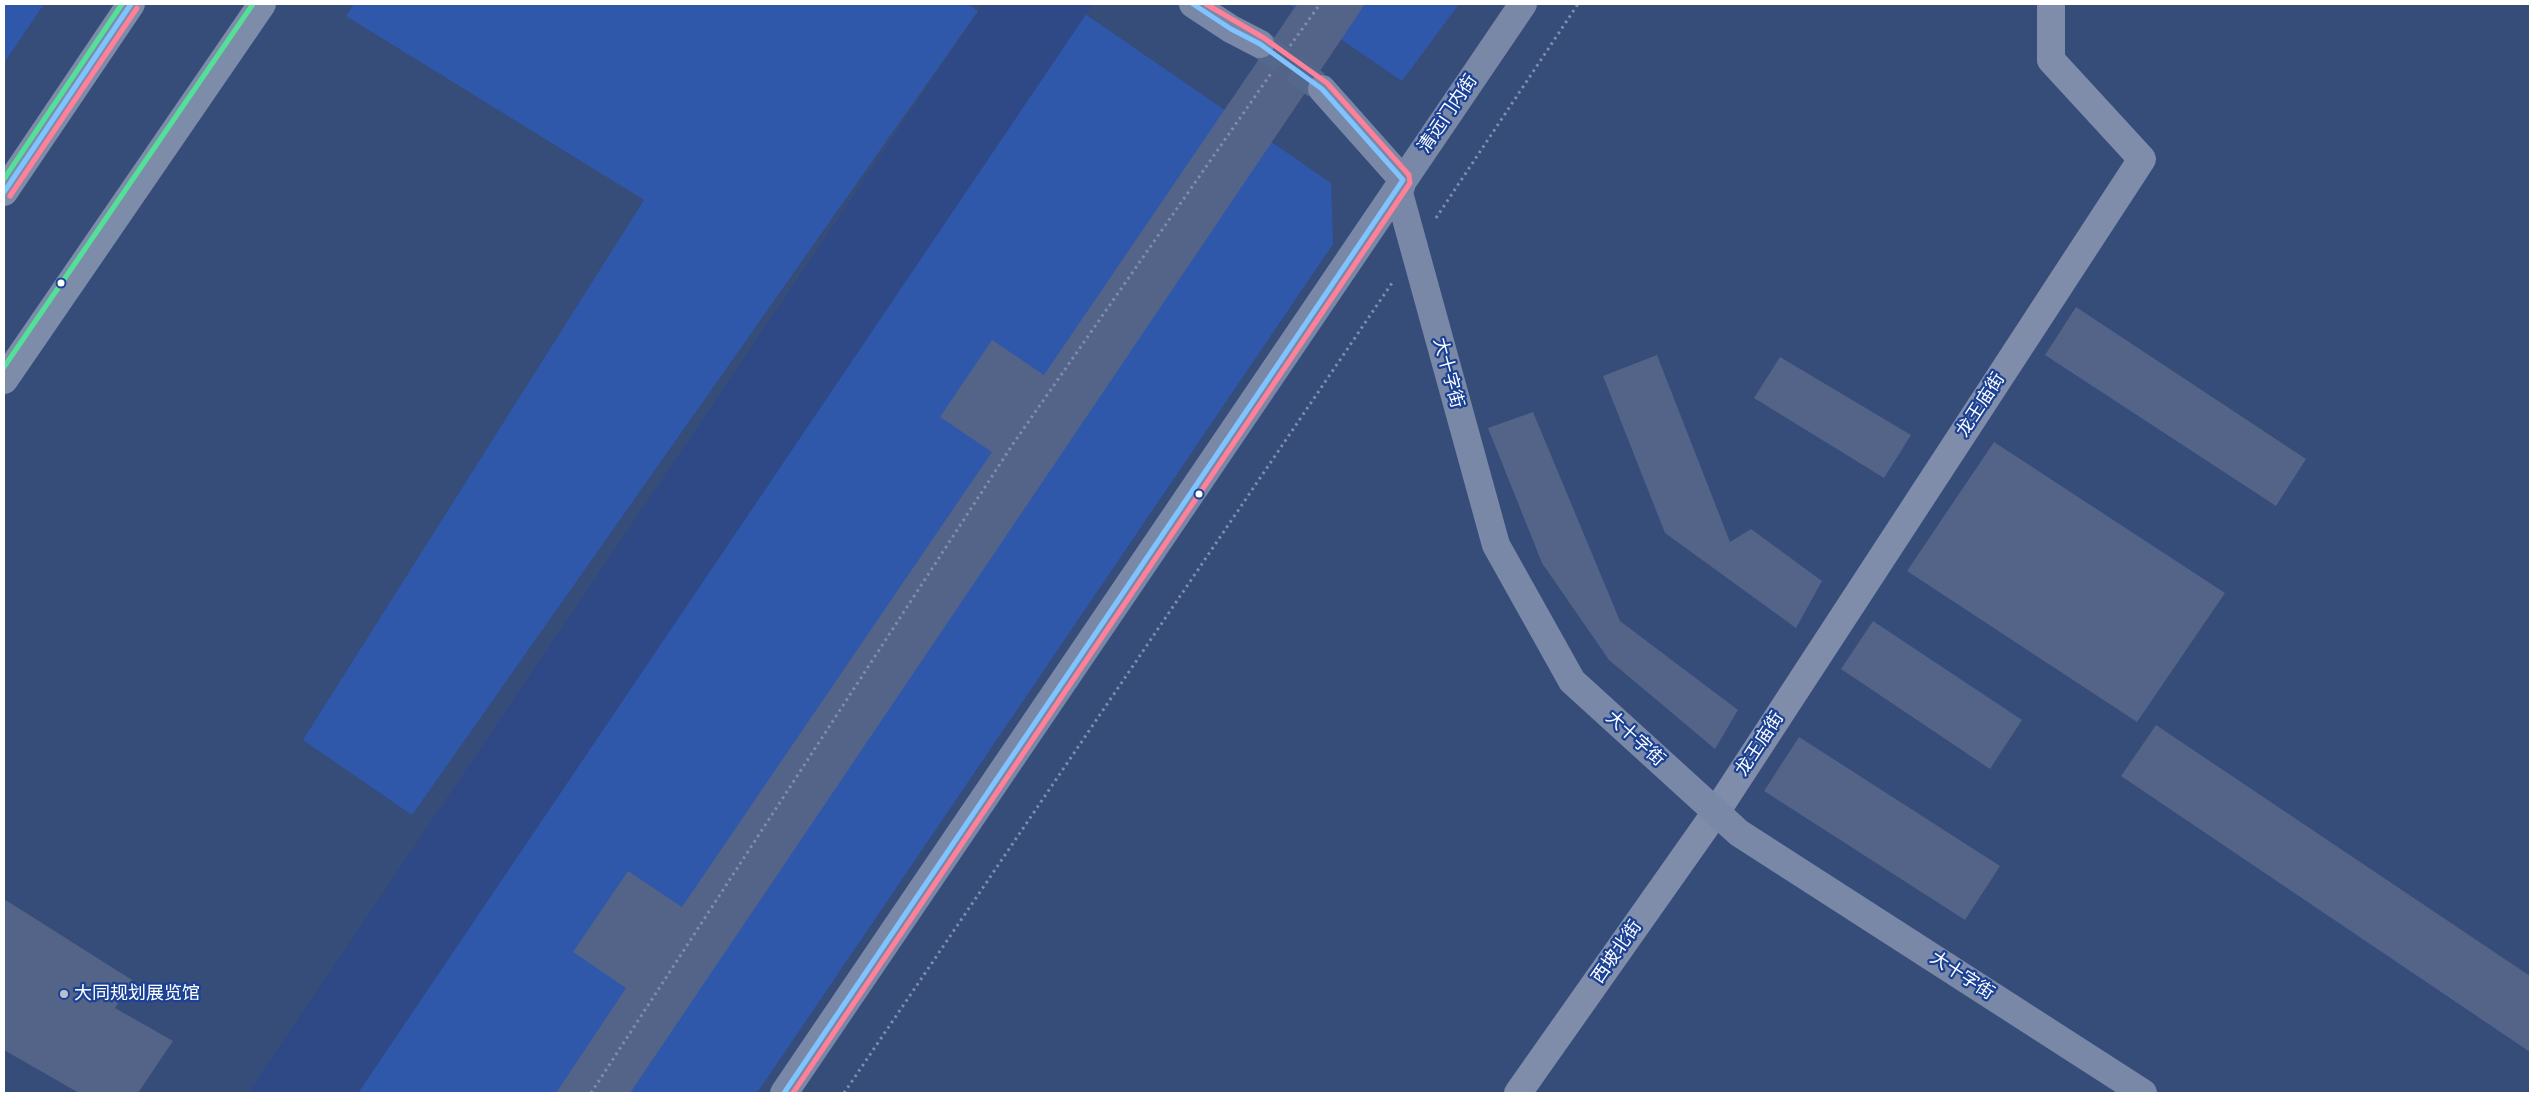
<!DOCTYPE html>
<meta charset="utf-8">
<style>
body{margin:0}
#map{position:relative;width:2534px;height:1097px;overflow:hidden;background:#364c79;font-family:"Fira Sans Condensed",sans-serif}
canvas{display:block}
.frame{position:absolute;inset:0;border:5px solid #fff;pointer-events:none}
</style>
<div id="map">
<canvas width="2534" height="1097"></canvas>
<div class="frame"></div>
</div>
<script>
const g = document.querySelector('canvas').getContext('2d');
g.lineJoin = 'round';
function paint(path, color) {
  g.fillStyle = color;
  g.fill(path, 'evenodd');
}
function trace(path, color, width, dash) {
  g.strokeStyle = color;
  g.lineWidth = width;
  g.lineCap = dash ? 'butt' : 'round';
  g.setLineDash(dash || []);
  g.stroke(path);
}
function drawText(font, color, halo, rows, align = 'center') {
  g.font = font + ' "Fira Sans Condensed","Noto Sans SC",sans-serif';
  g.lineWidth = 4.5;
  g.setLineDash([]);
  g.textBaseline = 'middle';
  g.strokeStyle = halo;
  g.fillStyle = color;
  for (const [text, x, y, turn = 0] of rows) {
    g.save();
    g.translate(x, y);
    g.rotate((+turn || 0) * Math.PI / 180);
    g.textAlign = isNaN(turn) ? turn : align;
    if (halo) g.strokeText(text, 0, 0);
    g.fillText(text, 0, 0);
    g.restore();
  }
}
paint(new Path2D(`
 M4 4H44L4 63Z
 M354 4H968L978 11 412 815 303 740 644 200 346 16Z
 M1289 4H1459L1402 81Z
 M1085 14 1331 183 1333 244 757 1093H358Z`), '#2f58aa');
paint(new Path2D(`
 M983 4H1093L358 1093H248Z`), '#2e4986');
paint(new Path2D(`
 M1297 4H1365L1318 74 1311 78 1307 90 630 1093H556L626 988 573 952 628 871 682 907 992 452 940 417 992 340 1044 375 1259 59 1268 57 1274 52V38Z
 M2076 307 2306 459 2276 506 2045 355Z
 M1657 355 1730 542 1751 529 1822 581 1796 628 1665 533 1603 376Z
 M1780 357 1911 435 1884 478 1754 398Z
 M1533 412 1620 621 1738 710 1715 749 1609 660 1542 563 1488 428Z
 M1994 442 2225 593 2137 722 1907 571Z
 M1873 621 2022 720 1990 769 1841 669Z
 M2156 725 2530 976V1052L2121 776Z
 M1799 737 2000 866 1965 920 1764 791Z
 M4 899 132 980 115 1008 173 1041 138 1093H79L4 1050Z`), '#536488');
trace(new Path2D(`
 M1260 44 1322 89`), '#54678d', 28, [28, 14]);
trace(new Path2D(`
 M1290 46 1320 4
 M1436 218 1578 4
 M591 1093 1013 444 1272 72
 M844 1093 1392 283`), '#7f8dab', 3, [2.5, 4]);
trace(new Path2D(`
 M1518 1093 1716 812 2142 159 2051 60V4`), '#7f8dab', 28);
trace(new Path2D(`
 M1193 4 1231 29 1260 44
 M1322 89 1403 180
 M1403 180 1399 193 1496 545 1572 681 1739 833 2143 1093
 M784 1093 1523 4`), '#7a88a8', 28);
trace(new Path2D(`
 M4 192 131 4
 M4 380 262 4`), '#7d8da9', 28);
trace(new Path2D(`
 M4 192 131 4
 M784 1093 1403 180 1322 89 1260 44 1231 29 1193 4`), '#80c4ff', 5);
trace(new Path2D(`
 M10 196 137 8
 M793 1093 1410 183 1409 175 1327 83 1264 38 1206 4`), '#ff8098', 5);
trace(new Path2D(`
 M4 179 122 4
 M4 367 253 4`), '#53e098', 5);
for (const [x, y, r, color] of [
 [61,283,4.5,"#fff"],
 [1199,494,4.5,"#fff"],
 [64,994,5,"#b9c0d0"]
]) {
  const dot = new Path2D();
  dot.arc(x, y, r, 0, 2 * Math.PI);
  g.fillStyle = color;
  g.fill(dot);
  trace(dot, '#1b4194', 2);
}
drawText('18px', '#fff', '#1b4194', [
 ["清远门内街",1448,114,-56],
 ["大十字街",1448,373,75],
 ["龙王庙街",1981,405,-57],
 ["大十字街",1635,739,42],
 ["龙王庙街",1760,744,-57],
 ["西坡北街",1617,952,-55],
 ["大十字街",1962,976,33]
]);
drawText('18px', '#fff', '#1b4194', [
 ["大同规划展览馆",74,994]
], 'left');
</script>
